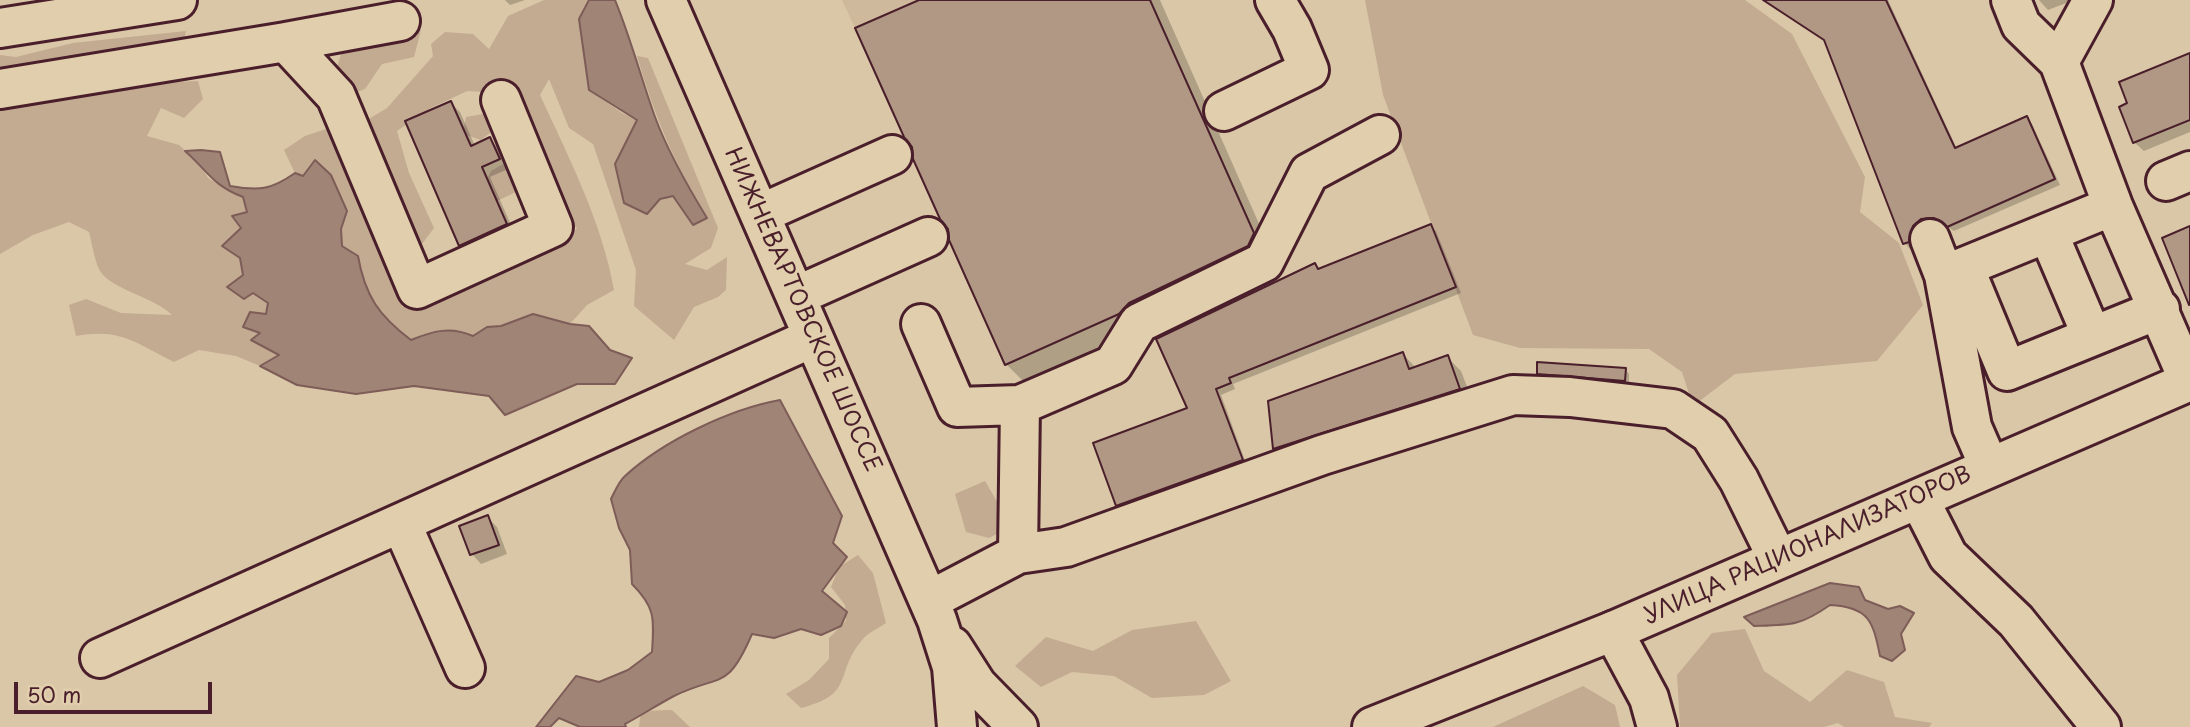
<!DOCTYPE html>
<meta charset="utf-8">
<style>
body{margin:0}
#map{position:relative;width:2190px;height:727px;overflow:hidden;background:#dac7a7;font-family:"Playpen Sans",sans-serif}
canvas{display:block}
.scale{position:absolute;left:14px;top:682px;width:198px;height:32px;box-sizing:border-box;border:4px solid #4a1f2b;border-top:0;padding-left:9px;font-size:21px;line-height:24px;white-space:nowrap;color:#4a1f2b;-webkit-text-stroke:5px #e0ceac;paint-order:stroke}
</style>
<div id="map">
<canvas width="2190" height="727"></canvas>
<div class="scale">50 m</div>
</div>
<script>
const g = document.querySelector('canvas').getContext('2d');
g.lineJoin = 'round';
function paint(path, color) {
  g.fillStyle = color;
  g.fill(path, 'evenodd');
}
function trace(path, color, width, dash) {
  g.strokeStyle = color;
  g.lineWidth = width;
  g.lineCap = dash ? 'butt' : 'round';
  g.setLineDash(dash || []);
  g.stroke(path);
}
function drawText(font, color, halo, rows, align = 'center') {
  g.font = font + ' "Playpen Sans",sans-serif';
  g.lineWidth = 5;
  g.setLineDash([]);
  g.textBaseline = 'middle';
  g.strokeStyle = halo;
  g.fillStyle = color;
  for (const [text, x, y, turn = 0] of rows) {
    g.save();
    g.translate(x, y);
    g.rotate((+turn || 0) * Math.PI / 180);
    g.textAlign = isNaN(turn) ? turn : align;
    if (halo) g.strokeText(text, 0, 0);
    g.fillText(text, 0, 0);
    g.restore();
  }
}
paint(new Path2D(`
 M842 0H919L855 28Z`), '#ceb99c');
paint(new Path2D(`
 M544 0H589L579 19 589 90 622 113 637 120 615 164 660 199 673 196 693 225 707 218C675 165 654 115 637 56L648 58 718 228 711 248 685 264 707 270 727 257 726 290 718 297 694 307 674 340 634 306 636 270 593 144 569 128 549 79 540 95C569 158 602 222 614 290L587 305 570 324 533 314 501 326 487 327 473 336C450 326 432 330 411 340 380 316 365 295 358 256L342 246 341 229 347 211 295 173 284 150 305 136 335 126 377 223 402 307C440 294 560 260 577 228L553 206 504 93 467 91 429 109 397 131 409 173 434 228 422 244 397 239 359 125 387 108 433 56 431 44 445 32 473 34 489 49 508 16Z
 M1365 0H1745L1792 34 1865 177 1860 212 1899 243 1923 305 1877 361 1735 374 1693 406 1682 372 1649 349 1520 348 1473 335 1383 95Z
 M421 30 414 57 382 64 365 89 347 96 334 76 344 45 389 43Z
 M186 31 183 44 162 52 92 54 54 68 0 77V55L16 57 73 43Z
 M198 81 203 99 184 118 161 108 147 136 179 145 199 163 208 178 243 197 247 212 233 215C255 246 224 272 268 303L260 333 252 341 280 355 260 366 236 356 199 350 174 362C135 343 121 328 76 336L69 305 86 299 121 313 172 315C155 297 108 289 99 269 94 258 92 244 89 232L69 222 33 235 0 254V106L117 84Z
 M483 114 495 129 481 140 463 134 466 117Z
 M503 164 521 177 518 191 497 201 484 186 491 171Z
 M985 481 1002 510 1001 532 989 538 966 532 955 494Z
 M858 555 873 573 886 623C879 628 869 632 863 639 833 673 857 694 801 708L786 694 809 680 829 659V638L846 621 845 605 831 587 839 567Z
 M1196 621 1231 681 1204 695 1152 698 1114 676 1072 672 1041 687 1015 666 1046 637 1093 651 1132 630Z
 M1745 629 1764 671 1810 702 1847 670 1884 682 1895 717 1932 723 1929 727H1844L1838 723 1824 727H1680L1677 675 1712 633Z
 M1583 686 1615 705 1620 727H1493Z
 M672 710 690 727H639L641 711Z`), '#c3ab92');
const water = new Path2D(`
 M589 0H615C631 39 641 78 655 117 668 152 688 187 707 218L693 225 673 196 660 199 647 214 624 203 615 164 637 120 589 90 579 19Z
 M201 150 220 152 230 186C259 191 271 190 295 173L303 176 315 160 331 175 347 211 341 229 342 246 358 256C365 296 379 316 411 340 433 331 450 326 473 336L487 327 501 326 533 314 570 324 589 326 610 350 632 358 615 384H577L505 415 489 396 414 386 356 394 297 385 260 366 279 355 251 340 260 333 243 327 250 312 266 314 268 303 253 293 244 299 227 287 243 275 240 258 222 246 241 228 232 216 247 212 243 197C212 185 208 171 185 151Z
 M780 400 842 516 833 543 847 557 822 591 847 612 841 626 821 635 801 629 774 638 752 634C727 692 721 673 674 696 657 705 642 715 625 724L626 727H580L559 718 550 727H536L576 676 599 682 628 670 652 652C654 619 656 608 632 584L630 550 619 528 611 499C615 491 619 481 625 476 663 441 730 409 780 400Z
 M1830 583 1859 587 1865 600 1888 609 1900 606 1914 613 1901 634 1905 650 1892 661 1880 656C1873 621 1869 607 1830 605 1800 626 1791 625 1754 626L1744 617Z`);
paint(water, '#a08576');
trace(water, '#7e5c58', 2);
paint(new Path2D(`
 M505 0H525L510 5Z
 M923 0H1160L1272 253 1137 333 1025 383 1006 364Z
 M1765 0H1888L1957 149 2027 118 2032 124 2060 185 1954 231 1941 223 1928 224 1910 249 1905 243 1827 42Z
 M2039 0H2074L2048 10Z
 M2190 58V132L2144 151 2134 142 2130 104Z
 M451 103 460 112 475 146 490 139 499 149 508 169 490 177 515 234 470 254 461 245Z
 M1430 226 1436 231 1461 293 1233 384 1235 389 1221 395 1247 466 1123 510 1118 505 1190 409 1315 265 1320 270Z
 M1403 354 1416 368 1447 357 1461 371 1473 402 1289 462 1275 448 1270 402Z
 M1625 369 1629 374V385L1543 378 1538 373Z
 M487 517 497 527 507 554 481 564 472 554 462 527Z`), '#0003');
const building = new Path2D(`
 M919 0H1150L1254 233 1248 246 1129 303 1119 314 1005 365 949 240 948 229 940 219 913 159 912 147 904 137 855 28Z
 M1763 0H1886L1955 148 2027 116 2055 179 1947 227 1934 218 1921 219 1913 226 1909 242 1903 244 1824 40Z
 M2190 53V120L2133 143 2119 107 2127 103 2119 82Z
 M451 101 471 146 490 137 500 159 482 167 507 224 459 246 405 121Z
 M1431 224 1456 287 1229 378 1231 383 1216 389 1243 460 1116 506 1093 443 1187 408 1156 339 1315 263 1318 269Z
 M2190 226V304L2189 305 2162 238Z
 M1403 352 1409 369 1448 355 1460 389 1273 449 1268 401Z
 M1537 362 1626 368 1625 381 1537 374Z
 M488 515 499 545 470 555 459 526Z`);
paint(building, '#b19884');
trace(building, '#4a1f2b', 2);
const minor = new Path2D(`
 M666 0 937 620 952 667 957 727
 M2011 0 2021 25 2059 62 2113 206 2189 381
 M0 28 177 0
 M286 42 400 21
 M2059 62 2093 0
 M0 89 286 42 336 96 417 289 553 227 501 100
 M1224 111 1309 70 1292 29 1275 0
 M2166 181 2190 171
 M760 214 892 155
 M2048 233 2092 336
 M1930 239 1944 275 1972 427 1989 466
 M1964 267 2007 371 2160 309
 M1944 275 2113 206
 M796 296 928 237
 M921 324 957 407 1020 405
 M1919 499 1948 556 2016 621 2101 727
 M402 525 465 668
 M1018 554 1066 547 1322 455 1513 395 1570 397 1673 409 1710 434 1739 480 1777 557
 M930 600 1018 554 1020 405 1113 365 1139 323 1264 262 1309 173 1380 135
 M1613 631 1649 698 1657 727
 M952 646 977 685 1018 727
 M100 658 812 338`);
const major = new Path2D(`
 M1372 727 1613 631 2190 381`);
trace(minor, '#4a1f2b', 44);
trace(major, '#4a1f2b', 44);
trace(minor, '#e0ceac', 38);
trace(major, '#e0ceac', 38);
drawText('23px', '#4a1f2b', '#e0ceac', [
 ["НИЖНЕВАРТОВСКОЕ ШОССЕ",802,310,66],
 ["УЛИЦА РАЦИОНАЛИЗАТОРОВ",1808,546,-24]
]);
</script>
